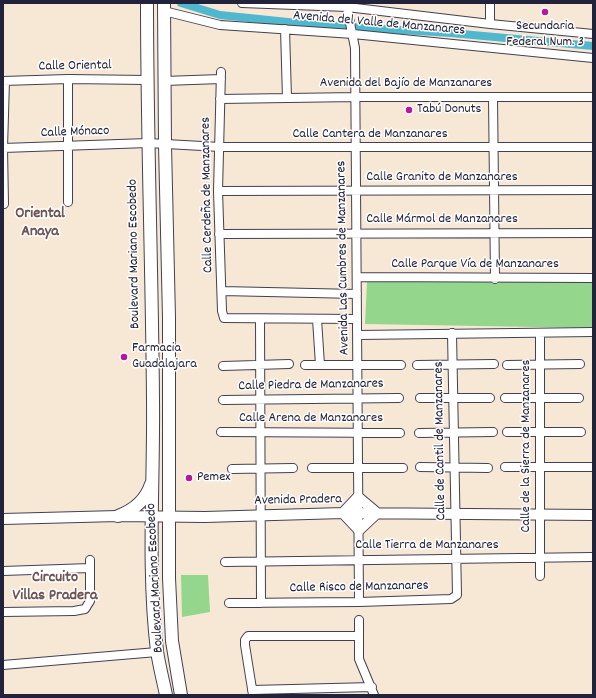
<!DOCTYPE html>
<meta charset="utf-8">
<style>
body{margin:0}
#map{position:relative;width:596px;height:698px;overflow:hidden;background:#f7e8d5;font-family:Dekko,sans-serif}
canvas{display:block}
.frame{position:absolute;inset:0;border:4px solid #22223b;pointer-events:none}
</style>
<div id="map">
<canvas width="596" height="698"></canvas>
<div class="frame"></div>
</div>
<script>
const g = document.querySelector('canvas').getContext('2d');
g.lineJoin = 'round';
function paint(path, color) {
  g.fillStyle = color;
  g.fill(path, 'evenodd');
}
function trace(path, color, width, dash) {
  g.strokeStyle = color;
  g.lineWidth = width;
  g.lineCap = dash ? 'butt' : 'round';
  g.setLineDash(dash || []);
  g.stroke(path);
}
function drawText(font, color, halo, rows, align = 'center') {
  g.font = font + ' Dekko,sans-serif';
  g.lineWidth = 3;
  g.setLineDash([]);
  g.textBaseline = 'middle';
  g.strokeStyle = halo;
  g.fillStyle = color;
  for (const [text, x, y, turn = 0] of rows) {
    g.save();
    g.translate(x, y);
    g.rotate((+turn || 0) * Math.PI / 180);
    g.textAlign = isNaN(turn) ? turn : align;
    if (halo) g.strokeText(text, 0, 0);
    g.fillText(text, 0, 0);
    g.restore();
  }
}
paint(new Path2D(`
 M593 281V328L365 324 367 282Z
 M181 575H208L210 612 182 617Z`), '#95d68d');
trace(new Path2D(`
 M181 3 220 15 317 25 451 33 593 46`), '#50b8ce', 8);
const minor = new Path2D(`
 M242 3 347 7 490 24 593 34
 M346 3 355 48 359 602
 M490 3V24
 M164 11 220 25 353 34 593 58
 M285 29 287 98
 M221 72 218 191 222 311 224 318 357 319
 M68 79V202
 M3 81 68 79 147 80
 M164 81 221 79
 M493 97 495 279
 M220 99 356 97H593
 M3 148 148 143 220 147H593
 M218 191 593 190
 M4 204 3 148 5 81
 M219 234 593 233
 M357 277 593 278
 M222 291 357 294
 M260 319 261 603
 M317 319 320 365
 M540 333V576
 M358 335 593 332
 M305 365H401
 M417 365 494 364
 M507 365 580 364
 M223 366 289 364
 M420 398H490
 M505 398H579
 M223 400 399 398
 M221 432 400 433
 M507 432H581
 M419 433 493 432
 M420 467 488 468
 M505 467H593
 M312 468H403
 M232 469 293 468
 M225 562 593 557
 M3 571 90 568
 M229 603 359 602 451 599 457 595 452 333
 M3 612 74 611 85 609 90 601V560
 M359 620V659L374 695
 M3 665 157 652
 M252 690 372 687
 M253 695 245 645V640L248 636H358`);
const tertiary = new Path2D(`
 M358 497 377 513 359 530 343 513Z
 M3 519 118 516 205 517 343 513 593 515`);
const primary = new Path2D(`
 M147 3C147 135 152 268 153 400 154 483 147 568 157 651 159 665 163 680 166 695
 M164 3 165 145 169 318V578L172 641 181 695
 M118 516C134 510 146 500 151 484`);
trace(minor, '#424052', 10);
trace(tertiary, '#424052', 12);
trace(primary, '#424052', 14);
trace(minor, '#fff', 8);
trace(tertiary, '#fff', 10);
trace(primary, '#fff', 12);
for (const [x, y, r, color] of [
 [545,12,4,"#b5179e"],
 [409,110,4,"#b5179e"],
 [124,357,4,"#b5179e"],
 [189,478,4,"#b5179e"]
]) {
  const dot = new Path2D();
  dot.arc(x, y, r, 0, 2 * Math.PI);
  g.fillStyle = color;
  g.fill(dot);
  trace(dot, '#fff', 1.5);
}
drawText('14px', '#22223b', '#fff', [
 ["Avenida del Valle de Manzanares",379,24,5],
 ["Calle Oriental",75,67,-1],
 ["Avenida del Bajío de Manzanares",406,84],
 ["Calle Mónaco",75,133,-2],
 ["Calle Cantera de Manzanares",370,135],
 ["Calle Granito de Manzanares",442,178],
 ["Calle Cerdeña de Manzanares",208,195,-91],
 ["Calle Mármol de Manzanares",442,220],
 ["Boulevard Mariano Escobedo",135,254,-91],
 ["Avenida Las Cumbres de Manzanares",344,258,-91],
 ["Calle Parque Vía de Manzanares",475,265],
 ["Calle Piedra de Manzanares",311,386,-1],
 ["Calle Arena de Manzanares",311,419],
 ["Calle de Cantil de Manzanares",441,441,-91],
 ["Calle de la Sierra de Manzanares",527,446,-90],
 ["Avenida Pradera",298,501,-1],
 ["Calle Tierra de Manzanares",427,546],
 ["Boulevard Mariano Escobedo",156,578,-93],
 ["Calle Risco de Manzanares",359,588,-1]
]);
drawText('14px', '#22223b', '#fff', [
 ["Secundaria",545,27,"center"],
 ["Federal Num. 3",545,43,"center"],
 ["Tabú Donuts",417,110],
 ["Farmacia",132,349],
 ["Guadalajara",132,365],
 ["Pemex",197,478]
], 'left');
drawText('bold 16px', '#6e5452', '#fff', [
 ["Oriental",40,215],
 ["Anaya",40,233],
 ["Circuito",55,579],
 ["Villas Pradera",55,597]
]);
</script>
